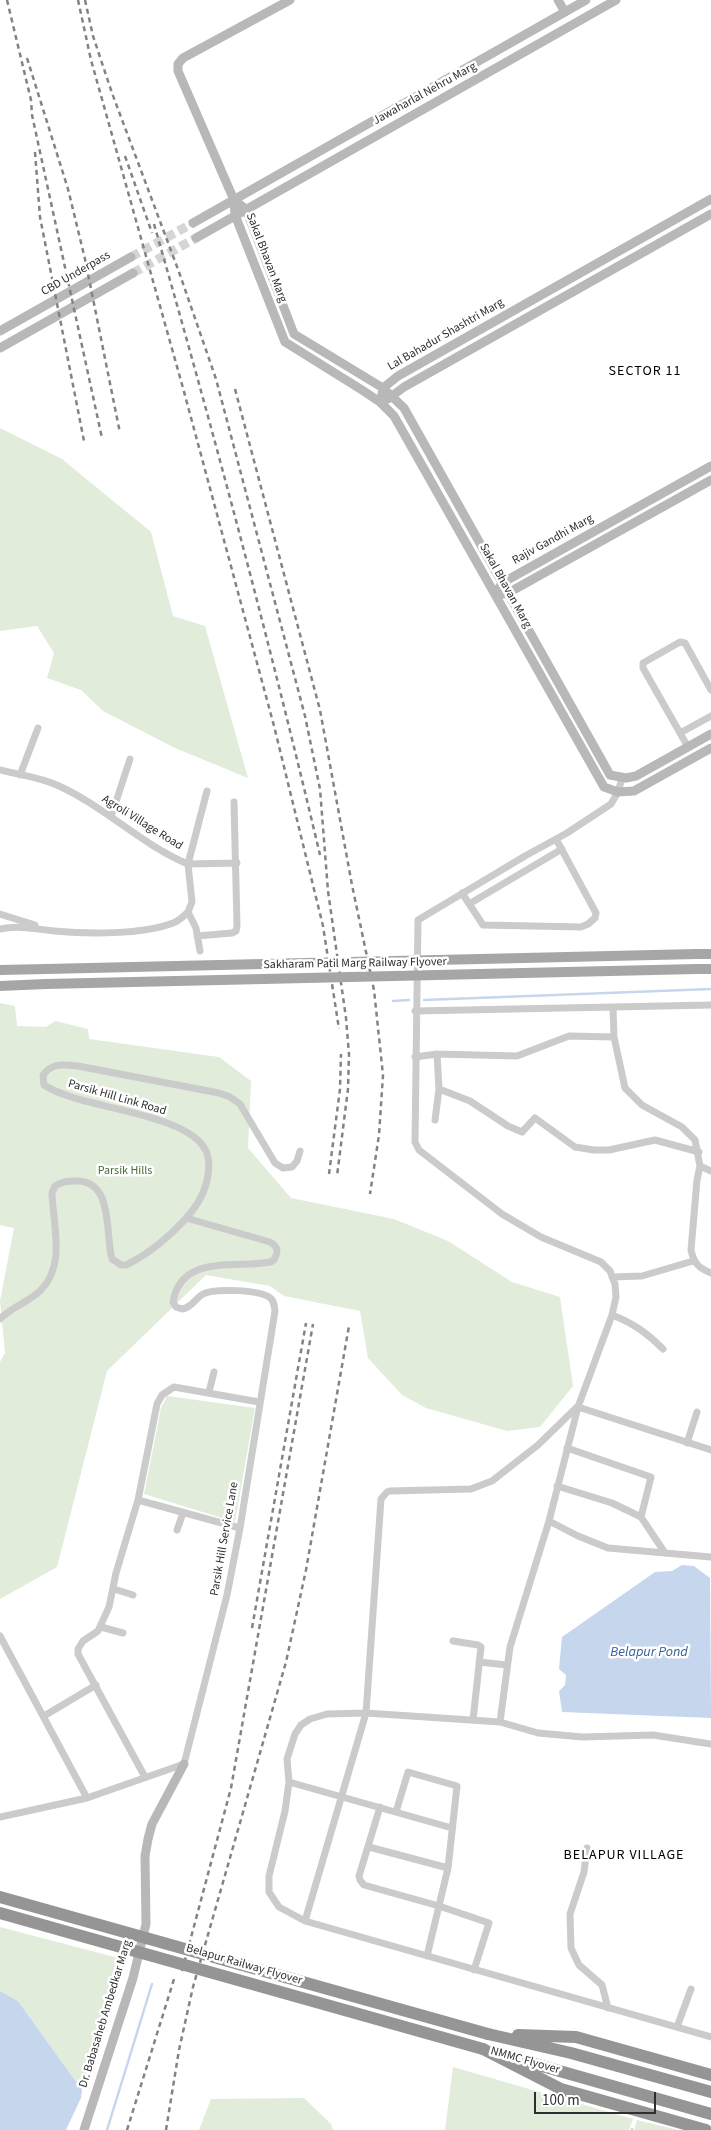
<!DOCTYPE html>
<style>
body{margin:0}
#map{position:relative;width:711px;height:2130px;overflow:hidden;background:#fff;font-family:"Source Sans 3",sans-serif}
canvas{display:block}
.scale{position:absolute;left:534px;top:2092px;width:122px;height:22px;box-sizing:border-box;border:2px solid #2e2e2e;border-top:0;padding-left:6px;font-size:15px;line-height:18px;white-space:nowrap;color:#2e2e2e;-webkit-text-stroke:4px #fff;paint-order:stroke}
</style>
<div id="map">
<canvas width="711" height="2130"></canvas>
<div class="scale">100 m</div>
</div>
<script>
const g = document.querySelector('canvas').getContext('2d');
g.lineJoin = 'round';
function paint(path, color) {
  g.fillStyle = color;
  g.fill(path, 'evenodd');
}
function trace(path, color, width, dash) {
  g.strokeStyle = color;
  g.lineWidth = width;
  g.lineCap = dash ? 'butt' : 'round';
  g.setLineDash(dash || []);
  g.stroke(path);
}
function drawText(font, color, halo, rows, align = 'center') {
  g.font = font + ' "Source Sans 3",sans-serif';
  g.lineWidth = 5;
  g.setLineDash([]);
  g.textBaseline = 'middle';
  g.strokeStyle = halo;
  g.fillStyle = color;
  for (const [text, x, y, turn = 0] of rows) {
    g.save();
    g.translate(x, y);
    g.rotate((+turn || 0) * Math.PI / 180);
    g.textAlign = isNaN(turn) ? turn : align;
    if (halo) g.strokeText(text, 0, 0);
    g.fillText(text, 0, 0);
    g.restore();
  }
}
paint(new Path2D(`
 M0 428 62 459 151 532 173 616 205 626 248 778 175 748 103 711 81 690 47 678 54 653 37 626 0 631Z
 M0 1003 15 1006 17 1026 46 1027 55 1021 88 1029 89 1039 219 1057 251 1081 248 1148 291 1198 394 1219 448 1241 512 1282 560 1297 573 1386 540 1427 507 1431 426 1408 402 1395 368 1358 360 1311 284 1296 270 1286 206 1275 107 1371 57 1567 0 1599V1362L5 1353 0 1301 14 1228 0 1225Z
 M167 1396 255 1408 235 1522 144 1494 161 1408Z
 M0 1927 126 1960 82 2090 18 2001 0 1991Z
 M453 2067 633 2119 629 2130H445Z
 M304 2098 331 2124 333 2130H199L211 2099Z
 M637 2120 678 2130H634Z`), '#e1ecdb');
paint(new Path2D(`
 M682 1565 694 1566 710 1578 711 1718 562 1712 559 1691 565 1685 566 1675 559 1669 562 1637 655 1572 672 1571Z
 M0 1991 18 2001 82 2090 81 2098 66 2130H0Z`), '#c6d7ed');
trace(new Path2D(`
 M424 1000 711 989
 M393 1001 409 1000
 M107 2130 152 1984
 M632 2130V2129`), '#c6d7ed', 2.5);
trace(new Path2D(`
 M131 257 193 223
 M133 273 196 238`), '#d5d5d5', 9, [9, 4.5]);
trace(new Path2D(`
 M680 733 711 716
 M688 747 643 668V663L680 642 685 643 711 690
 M0 770C20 775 40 777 59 786 105 807 142 845 188 864L192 902 188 912 196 928 200 951
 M20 775 38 728
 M207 791 188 864 237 863
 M111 817 130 759
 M462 893 483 925 581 927 588 924 595 918 596 913 556 839
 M469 904 562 849
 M0 914 35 925
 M0 929C18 925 36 929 54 931 87 934 142 935 173 923 179 921 184 916 188 912
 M197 936 232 933 236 931 237 926 234 802
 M613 1008 614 1037 625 1088 642 1105 682 1127 695 1140 700 1166
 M415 1011 711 1005
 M437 1054 439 1089 470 1101 508 1126 522 1132 535 1118 575 1147 594 1150H609L655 1140 699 1152
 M415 1057 437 1054 517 1056 569 1036 614 1037
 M435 1120 439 1089
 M711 1171 700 1166 697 1180 691 1250C694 1264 699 1268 711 1273
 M612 1277 642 1276 693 1261
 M612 1315C633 1323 647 1333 663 1349
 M0 1319C11 1307 29 1302 41 1290 66 1264 53 1226 52 1193L55 1186C63 1181 68 1181 77 1181 114 1181 105 1235 112 1259L121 1265H126C152 1253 191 1220 203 1193 208 1181 212 1161 205 1149 185 1112 80 1109 44 1085L43 1075C53 1062 63 1065 78 1066L219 1093 230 1097 240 1104 275 1163 283 1168 292 1167 297 1161 300 1151
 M209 1392 214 1372
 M578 1407 711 1450
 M687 1443 697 1412
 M567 1448 651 1477 641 1517
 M557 1486 612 1503 641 1517 665 1553
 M138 1500 240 1528
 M549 1521 578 1536 608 1548 711 1557
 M177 1530 183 1513
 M114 1589 133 1595
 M101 1627 123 1633
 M0 1636 87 1798
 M453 1641 478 1645 481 1647 473 1720
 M479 1662 507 1665
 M44 1716 96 1685
 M500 1722 510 1647 549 1521 578 1407 612 1315 616 1297 615 1284 610 1271 601 1262 541 1237 502 1214 419 1150 415 1142 418 920 525 856 567 833 611 804 618 792 622 778
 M711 1744 653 1735 582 1737 538 1733 500 1722 366 1713 327 1714 310 1719 301 1725 295 1734 287 1759 289 1782 285 1811 269 1876V1892L279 1907 305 1921 711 2037
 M145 1777 78 1654V1649L83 1641 98 1631 109 1607 116 1573 138 1500 157 1404 162 1395 174 1387 259 1402
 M289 1782 452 1828
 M380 1807 359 1876 360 1880 364 1885 439 1906 489 1923 474 1970
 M396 1812 408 1772 457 1786 448 1868 427 1956
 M0 1817 87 1798 184 1764 227 1595 240 1528 275 1311C274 1305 274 1300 269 1297 258 1290 214 1288 203 1294 194 1299 193 1307 182 1309L176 1307 173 1302C181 1253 237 1269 270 1262L274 1260C278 1252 279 1247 270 1242L186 1218
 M369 1847 448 1868
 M587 1848 584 1872 570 1914 571 1948 579 1965 602 1985 608 2008
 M305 1921 366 1713 381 1499 387 1492 390 1491 471 1489 492 1481 538 1445 577 1407
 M677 2027 691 1989`), '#cbcbcb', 7);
trace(new Path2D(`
 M290 0 183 58 178 64V71L234 200 235 215 285 342 362 390 380 402 394 416 604 787 618 792 634 791 711 748
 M558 0 565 12
 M234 200 246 209 294 334 383 388 404 408 610 775 626 778 636 776 711 734
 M193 223 586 0
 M196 238 616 0
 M0 331 131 257
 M0 348 133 273
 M382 394 383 388 398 376 711 199
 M388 399 404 387 711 214
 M499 588 502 583 711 466
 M503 594 508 593 711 480
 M84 2130 133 1978 146 1924 145 1856 148 1839 152 1824 184 1764`), '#b8b8b8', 9);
trace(new Path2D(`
 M697 954H711
 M697 969H711
 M0 970 46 969
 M0 986 46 984`), '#a6a6a6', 10);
trace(new Path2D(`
 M488 2034 571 2053 711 2092
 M518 2035 576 2037 711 2075
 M483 2049 561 2089 706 2130
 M510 2057 711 2114`), '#959595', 12);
trace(new Path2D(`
 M7 0 31 100 32 115 102 438
 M78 0 91 60 183 388 274 726 323 926 339 1029
 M85 0 93 36 112 93 179 272 216 379 305 716 320 789 328 891 346 1018 349 1054 348 1089 337 1176
 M27 58 68 189 85 259 120 433
 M35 152 40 217 84 441
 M125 156 152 233
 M154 224C214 433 270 643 320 855
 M235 389 320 710 352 885 374 990 383 1075 379 1135 370 1194
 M329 1174 340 1089 341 1054
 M252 1628 306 1323
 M182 1971 231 1788 313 1324
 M127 2130 175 1976
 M166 2130 179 2050 193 1987 286 1662 306 1570 349 1326`), '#838383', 2.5, [5, 4]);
trace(new Path2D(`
 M46 969 697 954
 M46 984 697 969`), '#a6a6a6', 10);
trace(new Path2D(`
 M0 1897 488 2034
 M0 1913 483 2049`), '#959595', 12);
drawText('12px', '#2e2e2e', '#fff', [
 ["Jawaharlal Nehru Marg",425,94,-29],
 ["Sakal Bhavan Marg",266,258,69],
 ["CBD Underpass",76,274,-30],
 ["Lal Bahadur Shashtri Marg",446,335,-30],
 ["Rajiv Gandhi Marg",553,540,-29],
 ["Sakal Bhavan Marg",505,586,61],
 ["Agroli Village Road",142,823,32],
 ["Sakharam Patil Marg Railway Flyover",355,964,-1],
 ["Parsik Hill Link Road",117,1098,16],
 ["Parsik Hill Service Lane",225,1539,-80],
 ["Belapur Railway Flyover",244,1965,16],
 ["Dr. Babasaheb Ambedkar Marg",106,2014,-73],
 ["NMMC Flyover",525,2061,16]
]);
drawText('12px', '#476c39', '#fff', [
 ["Parsik Hills",125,1171]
]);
g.letterSpacing = '1px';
drawText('14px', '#000', '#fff', [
 ["SECTOR 11",645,372],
 ["BELAPUR VILLAGE",624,1856]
]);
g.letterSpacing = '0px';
drawText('italic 14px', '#375f95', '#fff', [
 ["Belapur Pond",649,1653]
]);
</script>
